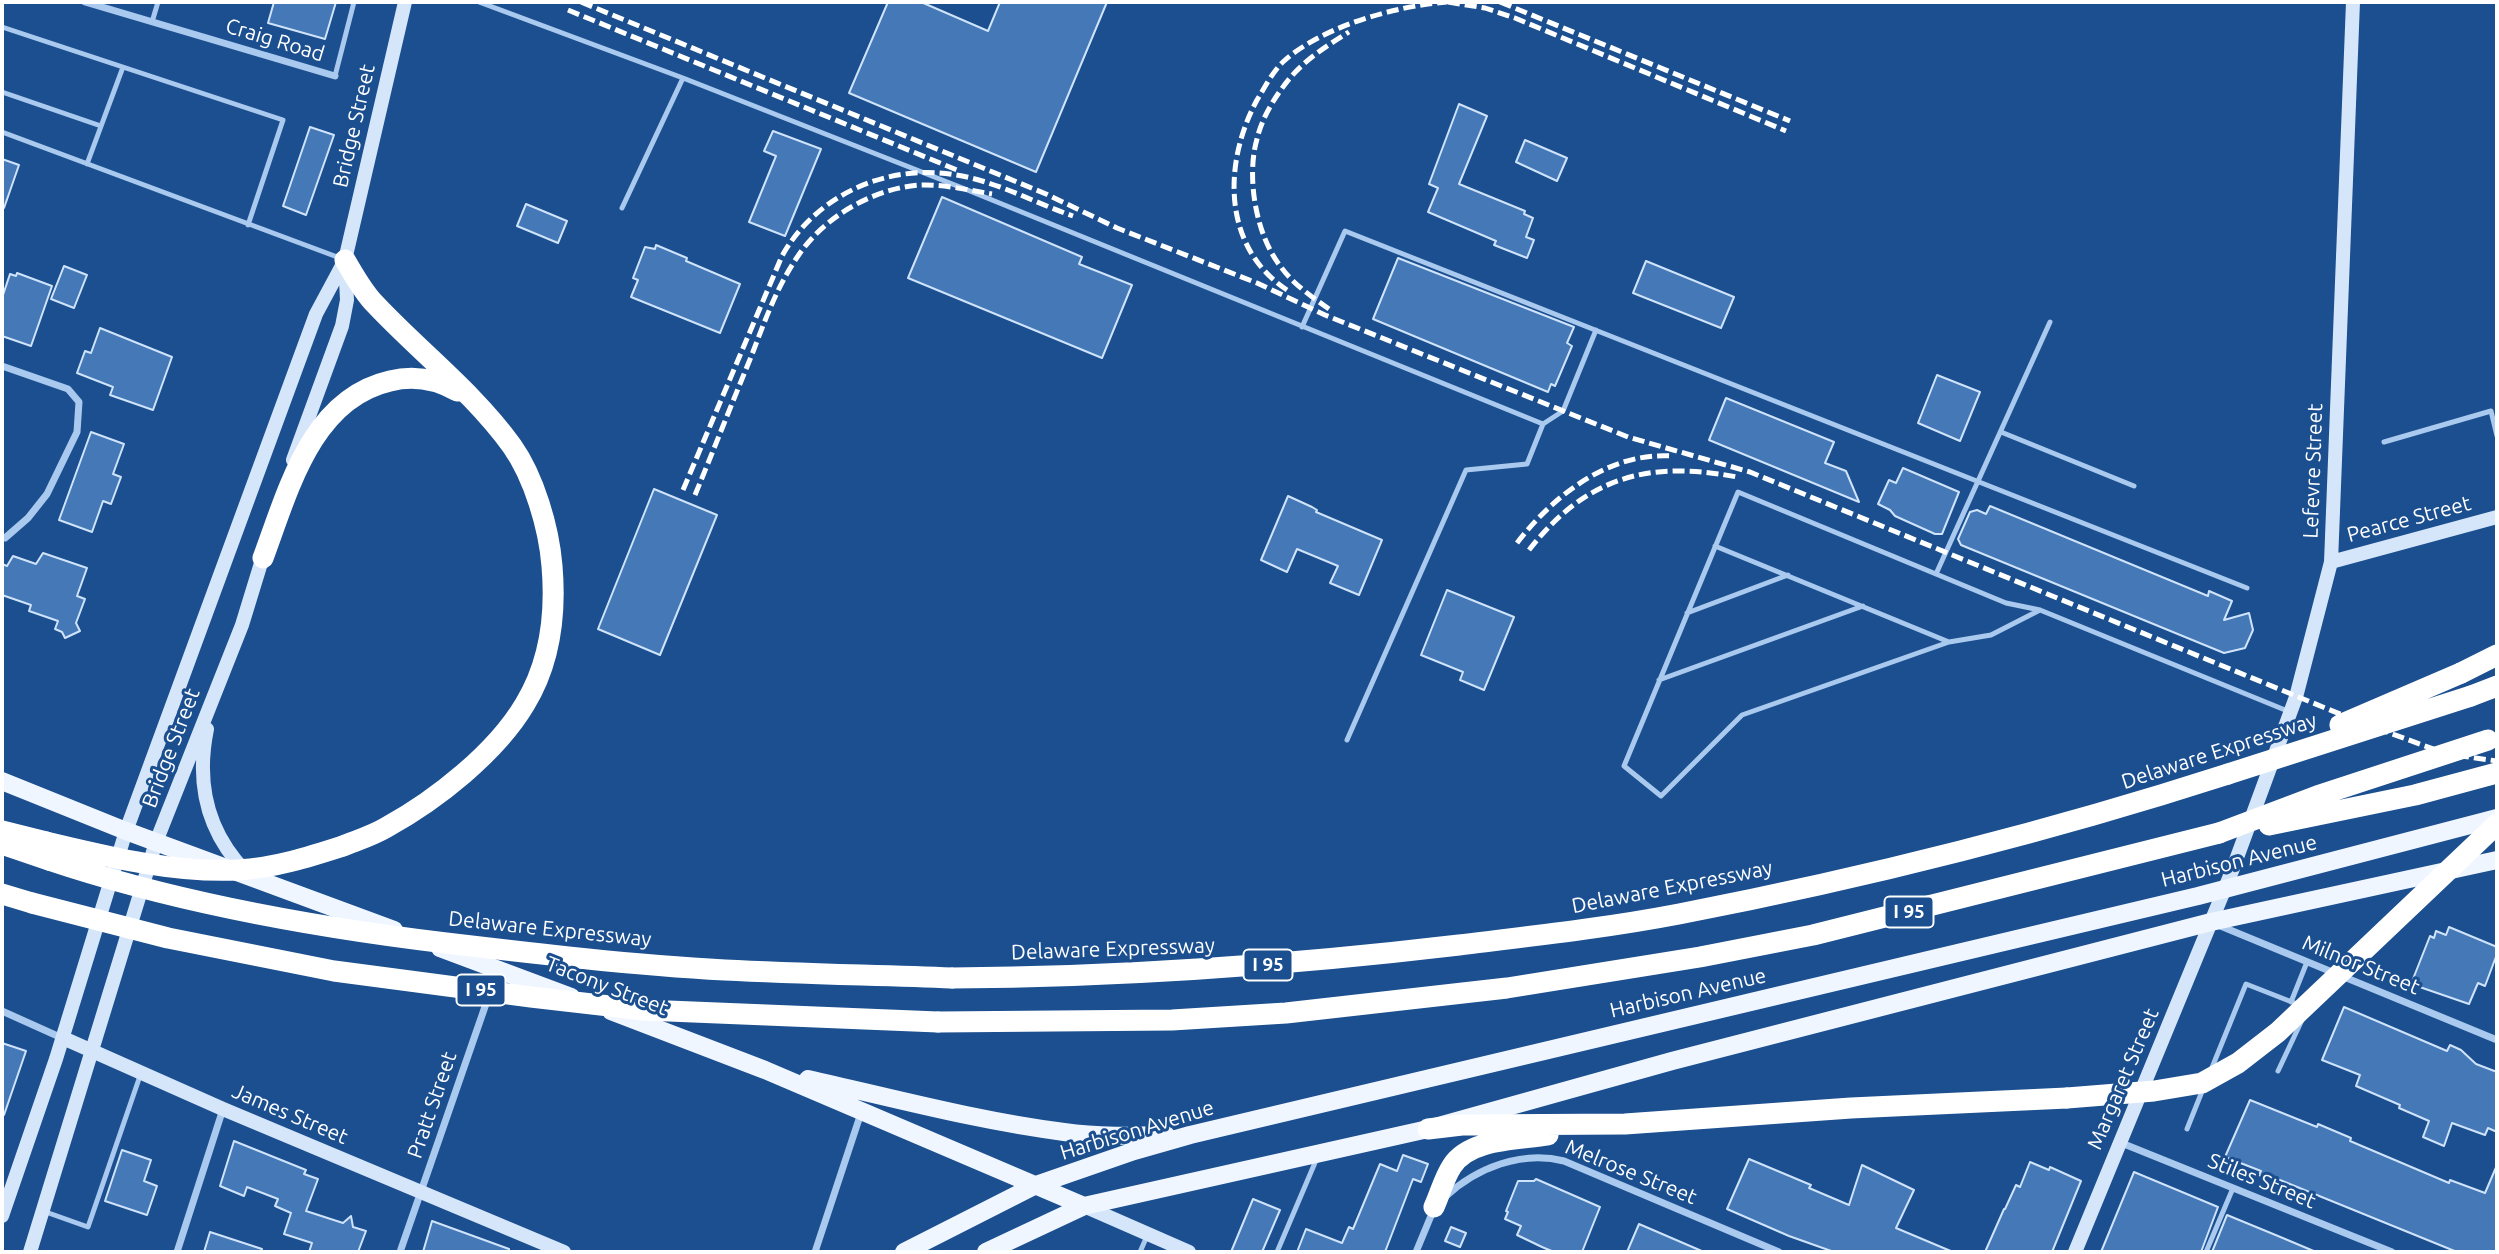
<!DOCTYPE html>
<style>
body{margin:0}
#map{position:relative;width:2499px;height:1254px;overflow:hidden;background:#1b4f8f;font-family:Ubuntu,sans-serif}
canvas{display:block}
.frame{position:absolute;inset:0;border:4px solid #fff;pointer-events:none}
</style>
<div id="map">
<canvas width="2499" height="1254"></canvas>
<div class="frame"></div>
</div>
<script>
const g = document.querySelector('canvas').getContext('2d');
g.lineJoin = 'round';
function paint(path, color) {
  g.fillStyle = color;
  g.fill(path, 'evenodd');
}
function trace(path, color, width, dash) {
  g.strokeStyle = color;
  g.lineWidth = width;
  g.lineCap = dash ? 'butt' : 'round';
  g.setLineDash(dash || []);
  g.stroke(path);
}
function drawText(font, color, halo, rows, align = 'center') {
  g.font = font + ' Ubuntu,sans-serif';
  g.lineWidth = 6;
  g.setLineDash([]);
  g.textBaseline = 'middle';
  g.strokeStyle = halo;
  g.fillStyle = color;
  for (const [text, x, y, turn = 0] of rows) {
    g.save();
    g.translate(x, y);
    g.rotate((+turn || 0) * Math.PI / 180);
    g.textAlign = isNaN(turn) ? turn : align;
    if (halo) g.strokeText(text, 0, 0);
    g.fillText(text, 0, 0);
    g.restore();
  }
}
const building = new Path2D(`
 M274 2H336L325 39 268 23Z
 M888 2H921L988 31 1000 2H1107L1036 172 849 93Z
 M1459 104 1487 116 1459 184 1525 211 1524 214 1533 218 1526 237 1534 240 1527 258 1494 245 1496 241 1428 212 1438 188 1429 184Z
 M310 127 334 135 306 215 283 206Z
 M773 131 821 149 785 236 749 222 776 156 764 151Z
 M1525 140 1567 158 1557 181 1516 162Z
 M2 159 19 165 4 208H2Z
 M942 197 1082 257 1079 264 1132 285 1102 358 908 278Z
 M526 204 567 221 558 243 517 226Z
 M656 245 687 258 686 261 740 284 720 333 631 297 638 280 633 278 645 247 655 249Z
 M1398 258 1574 327 1567 343 1572 346 1555 386 1551 384 1548 392 1373 319Z
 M1646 261 1734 297 1721 328 1633 293Z
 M64 266 87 275 74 308 51 299Z
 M17 273 52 286 31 346 2 336V298L10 274 16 276Z
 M100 328 172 357 153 410 110 395 113 387 77 373 85 351 91 353Z
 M1937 375 1980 392 1960 441 1918 423Z
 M1726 398 1834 442 1825 463 1846 471 1859 502 1709 440Z
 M91 432 124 444 113 474 121 477 111 504 103 501 92 532 59 520Z
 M1903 468 1959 492 1942 534H1935L1895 516 1890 510 1878 504 1889 480 1896 483Z
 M654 489 717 515 660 655 598 629Z
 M1288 496 1312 507 1317 510 1316 512 1382 540 1359 595 1330 583 1338 566 1297 549 1287 572 1261 560Z
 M1990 506 2208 596 2209 591 2232 601 2224 620 2249 613 2253 630 2245 648 2224 653 1961 545 1958 539 1970 512 1977 510 1986 514Z
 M43 553 87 568 77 596 85 599 76 623 80 631 65 638 62 632 55 629 58 621 29 611 31 605 2 595V564L7 566 13 556 36 564Z
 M1447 590 1514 617 1484 690 1460 680 1463 672 1421 655Z
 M2449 927 2497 947V954L2485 986 2478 983 2469 1004 2411 984 2430 936 2434 938 2436 931 2446 935Z
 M2344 1007 2447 1051 2450 1045 2461 1050 2476 1064 2497 1072V1132L2488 1128 2485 1135 2452 1123 2444 1146 2423 1137 2429 1121 2399 1108 2400 1105 2356 1086 2360 1075 2322 1060Z
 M2 1043 26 1051 4 1115H2Z
 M2250 1100 2317 1127 2318 1124 2351 1138 2350 1141 2449 1183 2450 1180 2485 1193 2497 1165V1252H2457L2275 1178 2273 1181 2259 1175 2261 1171 2225 1157Z
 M234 1141 306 1170 304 1174 318 1179 306 1211 343 1223 351 1216 353 1227 366 1231 358 1252H309L312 1243 284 1234 291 1213 275 1206 278 1199 247 1187 244 1196 220 1186Z
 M122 1150 151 1160 144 1181 157 1186 147 1215 105 1201Z
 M1403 1155 1428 1164 1421 1182 1413 1179 1385 1252H1297L1306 1229 1342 1243 1349 1227 1353 1229 1380 1164 1397 1171Z
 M1749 1159 1811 1185 1809 1188 1849 1205 1862 1165 1914 1190 1896 1228 1953 1252H1834L1789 1236 1727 1209Z
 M2030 1162 2049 1170 2050 1167 2081 1181 2052 1252H1985L2004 1209H2005L2016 1185 2020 1187Z
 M2134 1172 2218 1207 2201 1252H2101Z
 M1536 1179 1600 1207 1582 1252H1554L1542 1247 1517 1235 1521 1226 1505 1219 1508 1212 1506 1211 1518 1181H1534Z
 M1253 1199 1280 1210 1262 1252H1231Z
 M2227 1215 2278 1236 2316 1252H2212Z
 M432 1221 509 1249V1252H423Z
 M1639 1224 1704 1252H1627Z
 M1451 1227 1466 1233 1460 1247 1445 1241Z
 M210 1232 262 1249 261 1252H204Z`);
paint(building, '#4478b7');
trace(building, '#cfe3fa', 2);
trace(new Path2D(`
 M479 2 683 78 622 208
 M152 22 158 2
 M2 27 283 120 248 225
 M335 76 354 2
 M683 78 965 189 1543 424 1527 464 1466 470 1347 740
 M2 92 101 126
 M2 132 340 258
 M87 164 123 67
 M1302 327 1345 231 2247 588
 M1543 424 1563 411 1596 330
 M2001 432 2134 486
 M2384 442 2491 411 2497 436
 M1715 546 1949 642 1742 715 1661 796 1624 766 1738 492 2006 603 2040 610 2290 712
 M1936 574 2050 322
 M1687 613 1788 575
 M1949 642 1991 635 2040 610
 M1659 680 1863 606
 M2291 1002 2307 962
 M2211 1070 2246 984 2297 1004
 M2278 1071 2302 1020
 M2187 1129 2203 1089
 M43 1211 88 1227 141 1073
 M1140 1252 1147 1236
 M1277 1252 1317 1158
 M2206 1252 2233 1188`), '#a9c9ee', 5);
trace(new Path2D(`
 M85 2 335 76
 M2 366 68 389 79 402 77 432 47 494 28 518 5 538 2 537
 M2218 925 2497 1040
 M2 1011 62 1038
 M2119 1142 2392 1252
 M1445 1197C1476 1168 1522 1150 1564 1161L1779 1252
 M177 1252 223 1109
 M400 1252 497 972
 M815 1252 861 1113
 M1416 1252 1433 1211`), '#a9c9ee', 7);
trace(new Path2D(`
 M293 460 342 326 347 300 345 260 405 2
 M2331 562 2497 517
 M207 729C196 783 207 832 246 872
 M63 1038 223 1109 564 1252
 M1084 1206 1189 1252
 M2 1216 56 1059 126 831 316 314 345 260
 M30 1252 156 842 242 625 265 550
 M2075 1252 2232 871 2296 697 2331 562 2353 2`), '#d6e6fa', 14);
trace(new Path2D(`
 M2 781 126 831 394 930
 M440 948 571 997
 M611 1011 765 1070 1084 1206
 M808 1079C893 1098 978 1121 1064 1132 1098 1137 1132 1136 1166 1135
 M904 1252 1036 1185 1134 1151 1190 1135 2198 896 2497 818
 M986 1252 1084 1206 1428 1129 1672 1061 2211 922 2497 860`), '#f0f6ff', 18);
trace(new Path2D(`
 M263 558C288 491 311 399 390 381 414 375 436 379 457 391
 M2461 673 2497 655
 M2471 696 2497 686
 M2 831 46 842
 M2 844 49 860
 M343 846C358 840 374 835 387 827 436 800 496 753 525 704 550 663 556 613 552 566 549 528 534 477 512 446 473 392 420 352 375 304 363 292 354 275 345 260
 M2 894 32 903
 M952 978C1122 977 1290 965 1459 945 1533 936 1606 928 1679 914 1865 878 2048 832 2228 774
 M938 1022 1172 1020 1286 1013 1507 988 1700 957 1813 935 2219 833
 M1428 1129 1462 1125 1625 1124 1851 1108 2067 1098
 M1434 1207C1440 1194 1444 1178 1452 1166 1470 1138 1519 1140 1548 1135`), '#fff', 21);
trace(new Path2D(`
 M581 2 1046 194 1117 228 1257 283 1325 315 1628 437 1750 472 2357 721 2447 754 2497 761
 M1448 2 1485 8 1515 18 1786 131
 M1500 2 1790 121
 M568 10 957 170
 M1287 290C1222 247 1223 163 1257 100 1265 87 1273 71 1284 61 1323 26 1396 6 1447 2
 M1329 309C1312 297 1293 284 1281 267 1256 236 1246 177 1257 139 1262 117 1276 95 1290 78 1306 59 1328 45 1349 32
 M683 490 782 256C816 195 887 163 956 175 996 181 1035 203 1073 216
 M695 495C714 449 732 403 751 357 764 323 777 286 798 256 824 217 872 189 919 185 943 184 968 190 992 194
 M1517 543C1554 495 1609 452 1672 456
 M1529 550C1586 477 1648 460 1737 477`), '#fff', 5, [12, 5]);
trace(new Path2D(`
 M2340 725 2461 673
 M2228 774 2471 696
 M2269 825 2415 795 2497 773
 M2219 833 2317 796 2488 740
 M46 842C109 857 173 873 238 870 274 868 309 857 343 846
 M49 860C177 903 312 927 446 943 539 954 632 965 725 970 801 974 876 975 952 978
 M32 903 168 938 334 971 531 997 644 1010 938 1022
 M2067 1098 2154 1091 2202 1083 2238 1063 2278 1032 2497 824`), '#fff', 21);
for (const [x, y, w] of [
 [1909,912,49],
 [1268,965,49],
 [481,990,49]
]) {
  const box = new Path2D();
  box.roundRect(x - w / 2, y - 15.5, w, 31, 5);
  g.fillStyle = '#1b4f8f';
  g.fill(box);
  trace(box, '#fff', 2);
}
drawText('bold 19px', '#fff', null, [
 ["I 95",1909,912],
 ["I 95",1268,965],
 ["I 95",481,990]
]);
drawText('21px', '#fff', '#1b4f8f', [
 ["Craig Road",275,40,17],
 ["Bridge Street",354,126,-77],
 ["Lefevre Street",2313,471,-88],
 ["Pearce Street",2409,519,-15],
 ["Bridge Street",171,748,-69],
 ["Delaware Expressway",2219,751,-18],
 ["Harbison Avenue",2239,861,-14],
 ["Delaware Expressway",1672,887,-11],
 ["Delaware Expressway",550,929,6],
 ["Delaware Expressway",1113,949,-2],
 ["Milnor Street",2361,965,22],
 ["Tacony Street",607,986,21],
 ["Harbison Avenue",1688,993,-13],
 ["Margaret Street",2123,1079,-67],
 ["Pratt Street",432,1105,-71],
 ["James Street",290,1114,23],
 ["Harbison Avenue",1137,1130,-17],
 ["Melrose Street",1631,1172,22],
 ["Stiles Street",2262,1181,22]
]);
</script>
